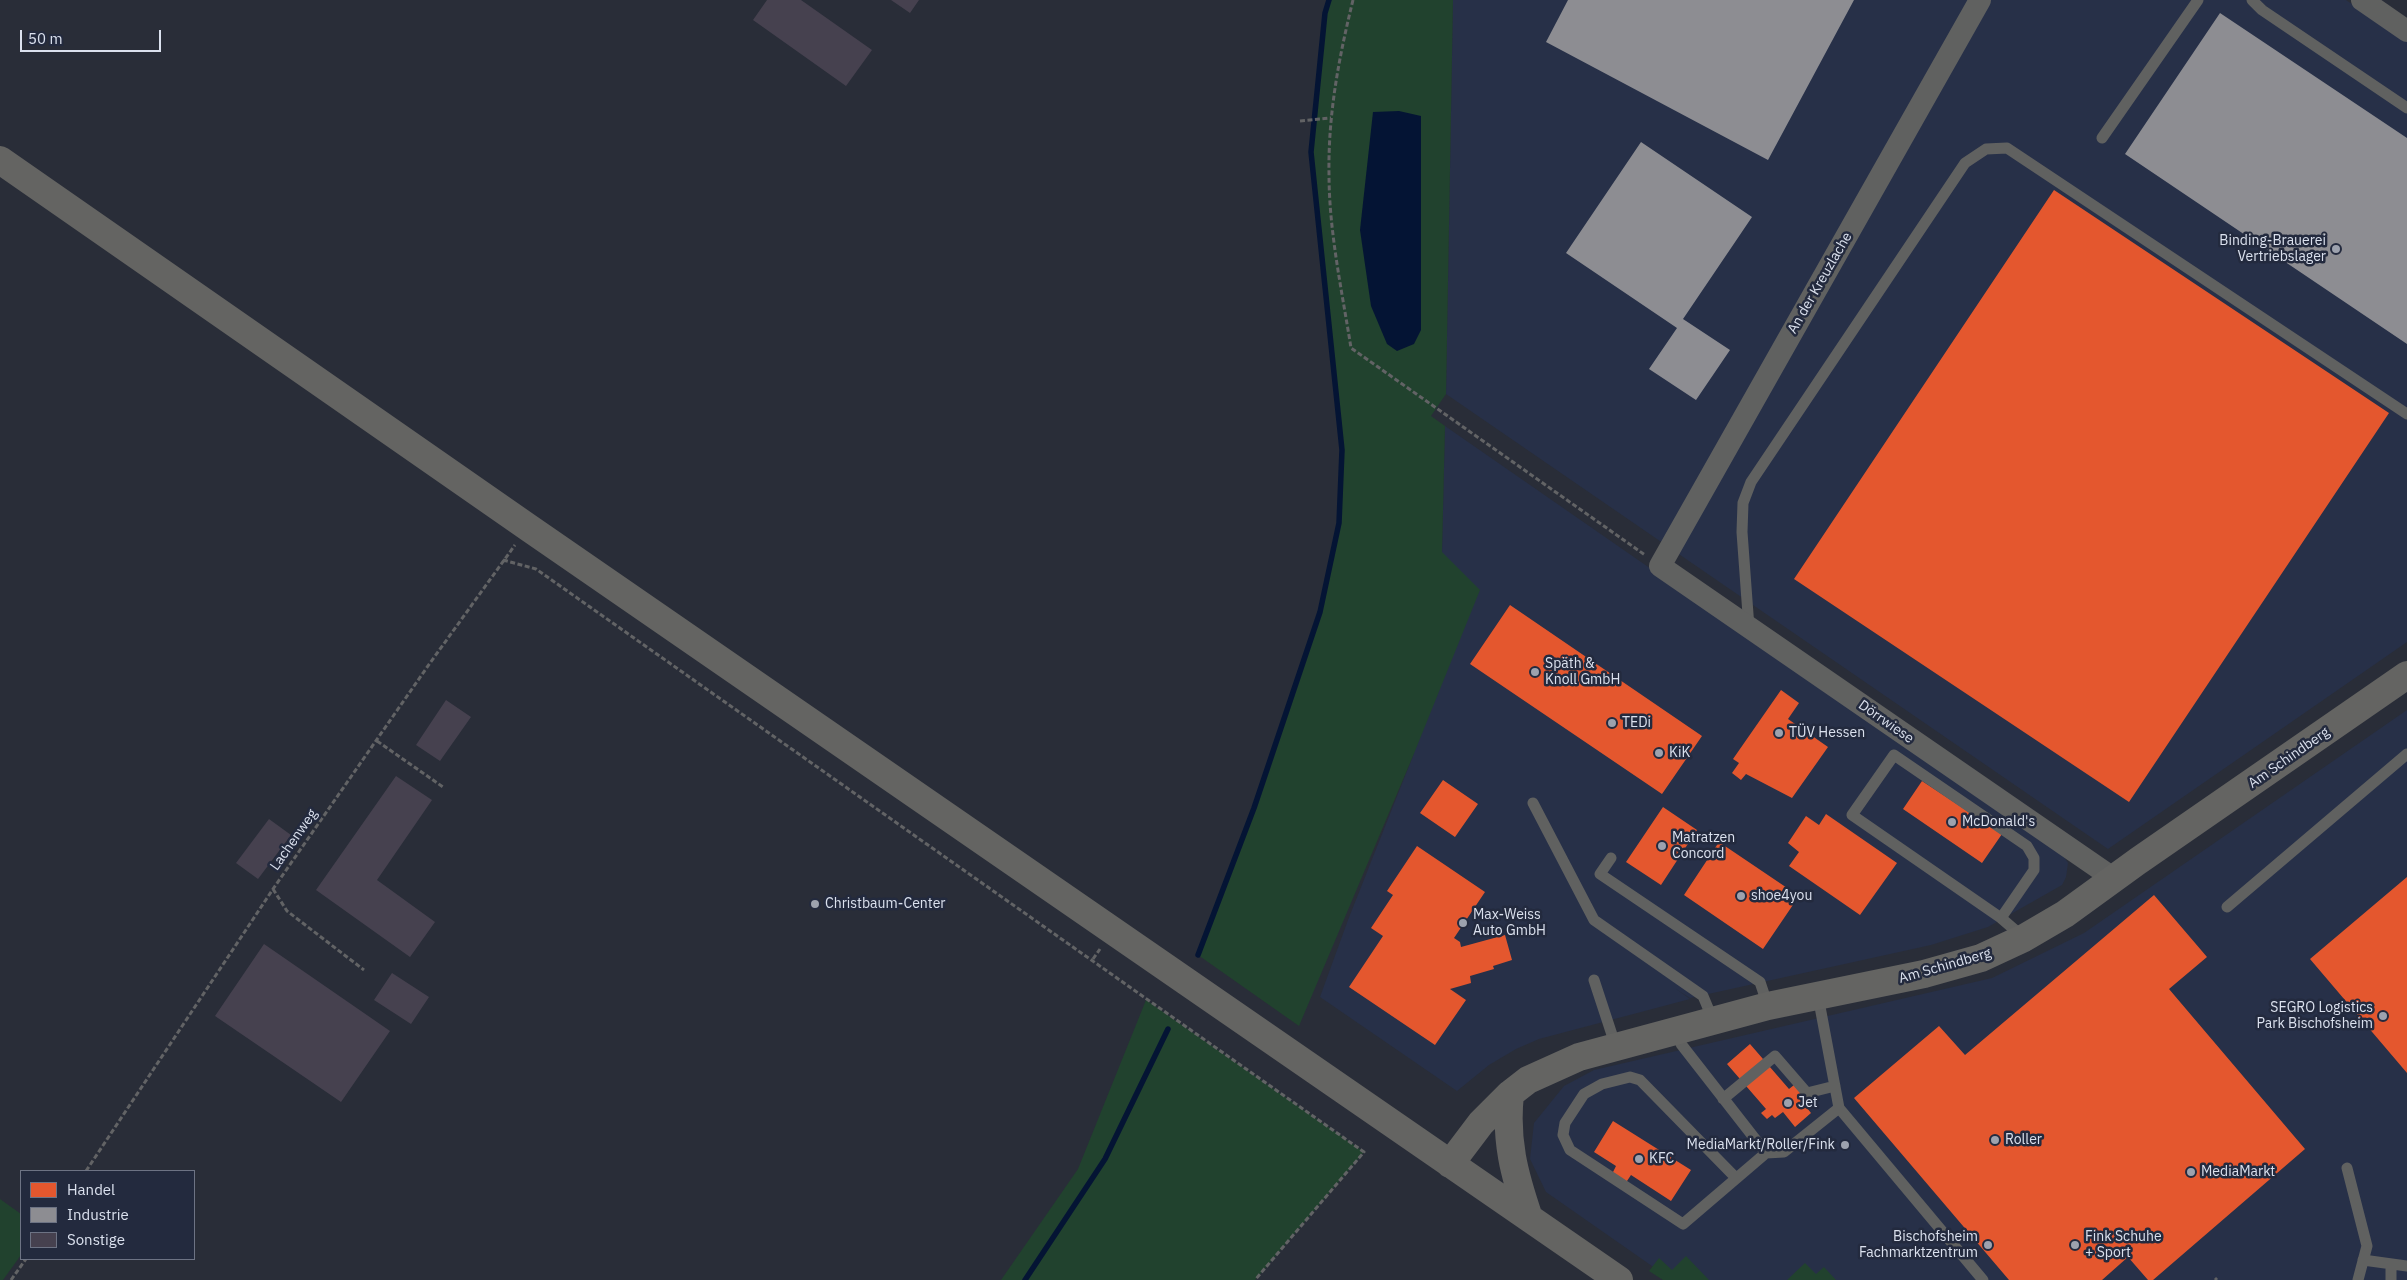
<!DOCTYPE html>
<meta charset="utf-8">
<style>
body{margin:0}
#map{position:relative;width:2407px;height:1280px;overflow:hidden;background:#292d38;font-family:"IBM Plex Sans",sans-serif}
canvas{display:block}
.legend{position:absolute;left:20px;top:1170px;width:175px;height:90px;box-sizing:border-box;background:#232a3e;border:1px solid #6d7384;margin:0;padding:6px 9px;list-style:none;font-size:15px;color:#dbe1ee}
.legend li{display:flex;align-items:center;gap:10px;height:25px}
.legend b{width:25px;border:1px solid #6d7384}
.scale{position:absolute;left:20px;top:30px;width:141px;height:22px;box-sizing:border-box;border:2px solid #dbe1ee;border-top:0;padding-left:6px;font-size:15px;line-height:18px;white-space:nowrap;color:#dbe1ee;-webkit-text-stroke:4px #232a3e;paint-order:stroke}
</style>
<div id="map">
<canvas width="2407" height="1280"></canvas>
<ul class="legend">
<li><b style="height:14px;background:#e4572e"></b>Handel</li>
<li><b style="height:14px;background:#8d8d92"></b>Industrie</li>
<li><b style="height:14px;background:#46414f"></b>Sonstige</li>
</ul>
<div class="scale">50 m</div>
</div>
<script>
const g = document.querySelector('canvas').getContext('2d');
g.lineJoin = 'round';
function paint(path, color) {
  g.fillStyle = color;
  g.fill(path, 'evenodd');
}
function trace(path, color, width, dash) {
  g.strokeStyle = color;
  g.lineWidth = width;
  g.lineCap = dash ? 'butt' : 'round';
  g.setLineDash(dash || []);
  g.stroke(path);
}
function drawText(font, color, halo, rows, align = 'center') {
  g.font = font + ' "IBM Plex Sans",sans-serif';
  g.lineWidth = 5;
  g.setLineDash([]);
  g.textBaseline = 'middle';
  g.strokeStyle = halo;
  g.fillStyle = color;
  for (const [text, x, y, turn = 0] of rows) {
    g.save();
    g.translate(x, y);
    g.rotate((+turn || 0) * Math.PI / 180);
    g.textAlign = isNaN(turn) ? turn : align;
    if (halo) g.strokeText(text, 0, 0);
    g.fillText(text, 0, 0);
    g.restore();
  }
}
paint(new Path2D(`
 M1453 0H2346L2407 42V642L2108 849 1446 394Z
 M1445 426 2062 854 2068 863 2066 877 2062 885 1988 927 1931 945 1690 998 1676 989 1690 999 1539 1039 1516 1049 1489 1065 1457 1091 1320 997 1348 920 1413 756 1442 552Z
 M2407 710V1280H1672L1546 1192 1530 1159 1534 1123 1564 1086 1594 1070 1992 978 2084 933Z`), '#273048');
paint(new Path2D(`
 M1329 0H1453L1446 394 1431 416 1445 426 1442 552 1480 590 1413 756 1299 1026 1198 955 1254 808 1320 612 1339 523 1342 450 1311 152 1325 13Z
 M1146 1000 1364 1152 1255 1280H1001L1078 1169Z
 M0 1199 21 1214V1255L3 1280H0Z
 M1686 1256 1709 1280H1663L1649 1271 1659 1258 1672 1270Z
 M1805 1263 1816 1274 1824 1267 1836 1280H1787Z`), '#21422e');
paint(new Path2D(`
 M1399 111 1421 116V330L1414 344 1397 351 1387 344 1371 306 1360 230 1373 112Z`), '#041434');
paint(new Path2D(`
 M2054 190 2389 413 2129 802 1794 579Z
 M1510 605 1702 736 1662 794 1470 664Z
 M1781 690 1799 703 1788 719 1828 747 1792 798 1746 774 1741 780 1732 773 1739 763 1733 759Z
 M1443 780 1478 804 1455 837 1420 813Z
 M1922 781 2002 834 1982 863 1903 809Z
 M1663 807 1697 830 1661 885 1626 862Z
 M1826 814 1897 863 1860 915 1789 866 1799 852 1788 843 1806 816 1819 825Z
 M1719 842 1799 896 1763 949 1684 895Z
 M1417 846 1485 892 1454 938 1460 942 1461 947 1505 935 1512 960 1493 966 1494 969 1470 976 1471 983 1450 989 1466 1000 1435 1045 1349 987 1383 936 1371 928 1393 895 1387 891Z
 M2407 877V1073L2310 959Z
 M2154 895 2207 957 2169 989 2305 1149 2153 1280H2148L2128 1257 2102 1280H2009L1854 1098 1939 1026 1965 1055Z
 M1750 1044 1789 1089 1794 1085 1802 1095 1799 1098 1811 1113 1795 1127 1783 1112 1775 1118 1772 1115 1767 1119 1761 1113 1766 1109 1727 1064Z
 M1613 1121 1691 1170 1671 1201 1631 1175 1625 1184 1611 1176 1616 1166 1594 1152Z`), '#e4572e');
paint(new Path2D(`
 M1568 0H1854L1768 160 1546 42Z
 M2220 13 2407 138V344L2125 154Z
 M1641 142 1752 217 1683 319 1730 350 1696 400 1649 369 1677 328 1566 253Z`), '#8d8d92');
trace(new Path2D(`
 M1198 955 1254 808 1320 612 1339 523 1342 450 1311 152 1325 13 1329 0
 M1025 1280 1105 1159 1168 1029`), '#041434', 5.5);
paint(new Path2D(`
 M767 0H801L872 50 846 86 753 20Z
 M891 0H919L910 13Z
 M446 700 471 717 440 761 416 745Z
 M396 776 432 800 377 880 435 922 410 957 316 890Z
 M269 819 291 835 258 879 236 863Z
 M264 944 390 1031 341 1102 215 1016Z
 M392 973 429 997 411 1024 374 1000Z`), '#46414f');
trace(new Path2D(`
 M1353 0C1339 57 1328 114 1329 174 1329 232 1342 291 1351 348L1645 555
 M1300 121 1331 118
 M503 560 536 569 1364 1152 1255 1280
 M377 741 443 787
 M273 889 287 911 364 970
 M1093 959 1100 949
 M86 1171 273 889 430 663 515 545
 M2215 1278 2217 1280
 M11 1280 26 1259`), '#626365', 3, [5, 2.5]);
trace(new Path2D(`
 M2252 0 2262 10 2407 108
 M2102 138 2198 0
 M1749 628 1742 532 1743 503 1751 482 1965 163 1986 149 2007 148 2407 414
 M1533 803 1594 920 1703 996 1713 1020
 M1611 858 1600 874 1760 982 1768 1006
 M2227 907 2407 754
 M2001 918 2034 870V858L2027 846 1894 755 1852 815 2001 918 2023 937
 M1594 980 1616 1047
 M1818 996 1839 1108 1983 1280
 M1676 1030 1681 1044 1766 1153
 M1723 1099 1775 1056 1807 1093 1835 1086
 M2347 1168 2367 1246 2358 1280
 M1736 1178 1640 1080 1630 1077 1602 1084 1584 1094 1565 1123 1563 1135 1570 1150 1683 1224 1766 1153 1784 1152 1839 1108
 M2363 1260 2407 1266
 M2391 1264V1280`), '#606160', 11);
trace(new Path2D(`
 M1980 0 1660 566 2113 878
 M2362 0 2407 31`), '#606160', 22);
trace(new Path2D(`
 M0 160 529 528 1619 1280
 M1510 1094C1505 1140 1514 1174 1529 1218
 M1450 1164 1481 1123 1510 1094 1528 1080 1579 1057 1768 1006 1924 974 1981 958 2024 938 2065 914 2138 861 2407 675`), '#646462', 28);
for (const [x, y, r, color] of [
 [2336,249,5,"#9da2ae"],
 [1535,672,5,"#9da2ae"],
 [1612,723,5,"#9da2ae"],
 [1779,733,5,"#9da2ae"],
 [1659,753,5,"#9da2ae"],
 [1952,822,5,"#9da2ae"],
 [1662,846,5,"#9da2ae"],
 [1741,896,5,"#9da2ae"],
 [815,904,5,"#9da2ae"],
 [1463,923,5,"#9da2ae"],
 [2383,1016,5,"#9da2ae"],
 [1788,1103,5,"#9da2ae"],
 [1995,1140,5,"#9da2ae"],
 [1845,1145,5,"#9da2ae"],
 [1639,1159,5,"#9da2ae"],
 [2191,1172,5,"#9da2ae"],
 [1988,1245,5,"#9da2ae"],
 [2075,1245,5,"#9da2ae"]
]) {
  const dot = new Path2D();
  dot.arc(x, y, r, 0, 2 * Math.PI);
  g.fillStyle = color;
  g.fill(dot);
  trace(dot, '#232a3e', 2);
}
drawText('14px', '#dbe1ee', '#232a3e', [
 ["Binding-Brauerei",2326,241,"right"],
 ["Vertriebslager",2326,257,"right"],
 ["Späth &",1545,664],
 ["Knoll GmbH",1545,680],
 ["TEDi",1622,723],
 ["TÜV Hessen",1789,733],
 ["KiK",1669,753],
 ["McDonald's",1962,822],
 ["Matratzen",1672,838],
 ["Concord",1672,854],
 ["shoe4you",1751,896],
 ["Christbaum-Center",825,904],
 ["Max-Weiss",1473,915],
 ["Auto GmbH",1473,931],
 ["SEGRO Logistics",2373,1008,"right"],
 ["Park Bischofsheim",2373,1024,"right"],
 ["Jet",1798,1103],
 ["Roller",2005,1140],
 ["MediaMarkt/Roller/Fink",1835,1145,"right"],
 ["KFC",1649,1159],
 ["MediaMarkt",2201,1172],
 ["Bischofsheim",1978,1237,"right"],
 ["Fachmarktzentrum",1978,1253,"right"],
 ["Fink Schuhe",2085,1237],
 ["+ Sport",2085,1253]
], 'left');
drawText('14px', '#dbe1ee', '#232a3e', [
 ["An der Kreuzlache",1820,283,-60],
 ["Dörrwiese",1886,722,35],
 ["Am Schindberg",2289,758,-35],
 ["Lachenweg",294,840,-55],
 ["Am Schindberg",1945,966,-16]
]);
</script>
